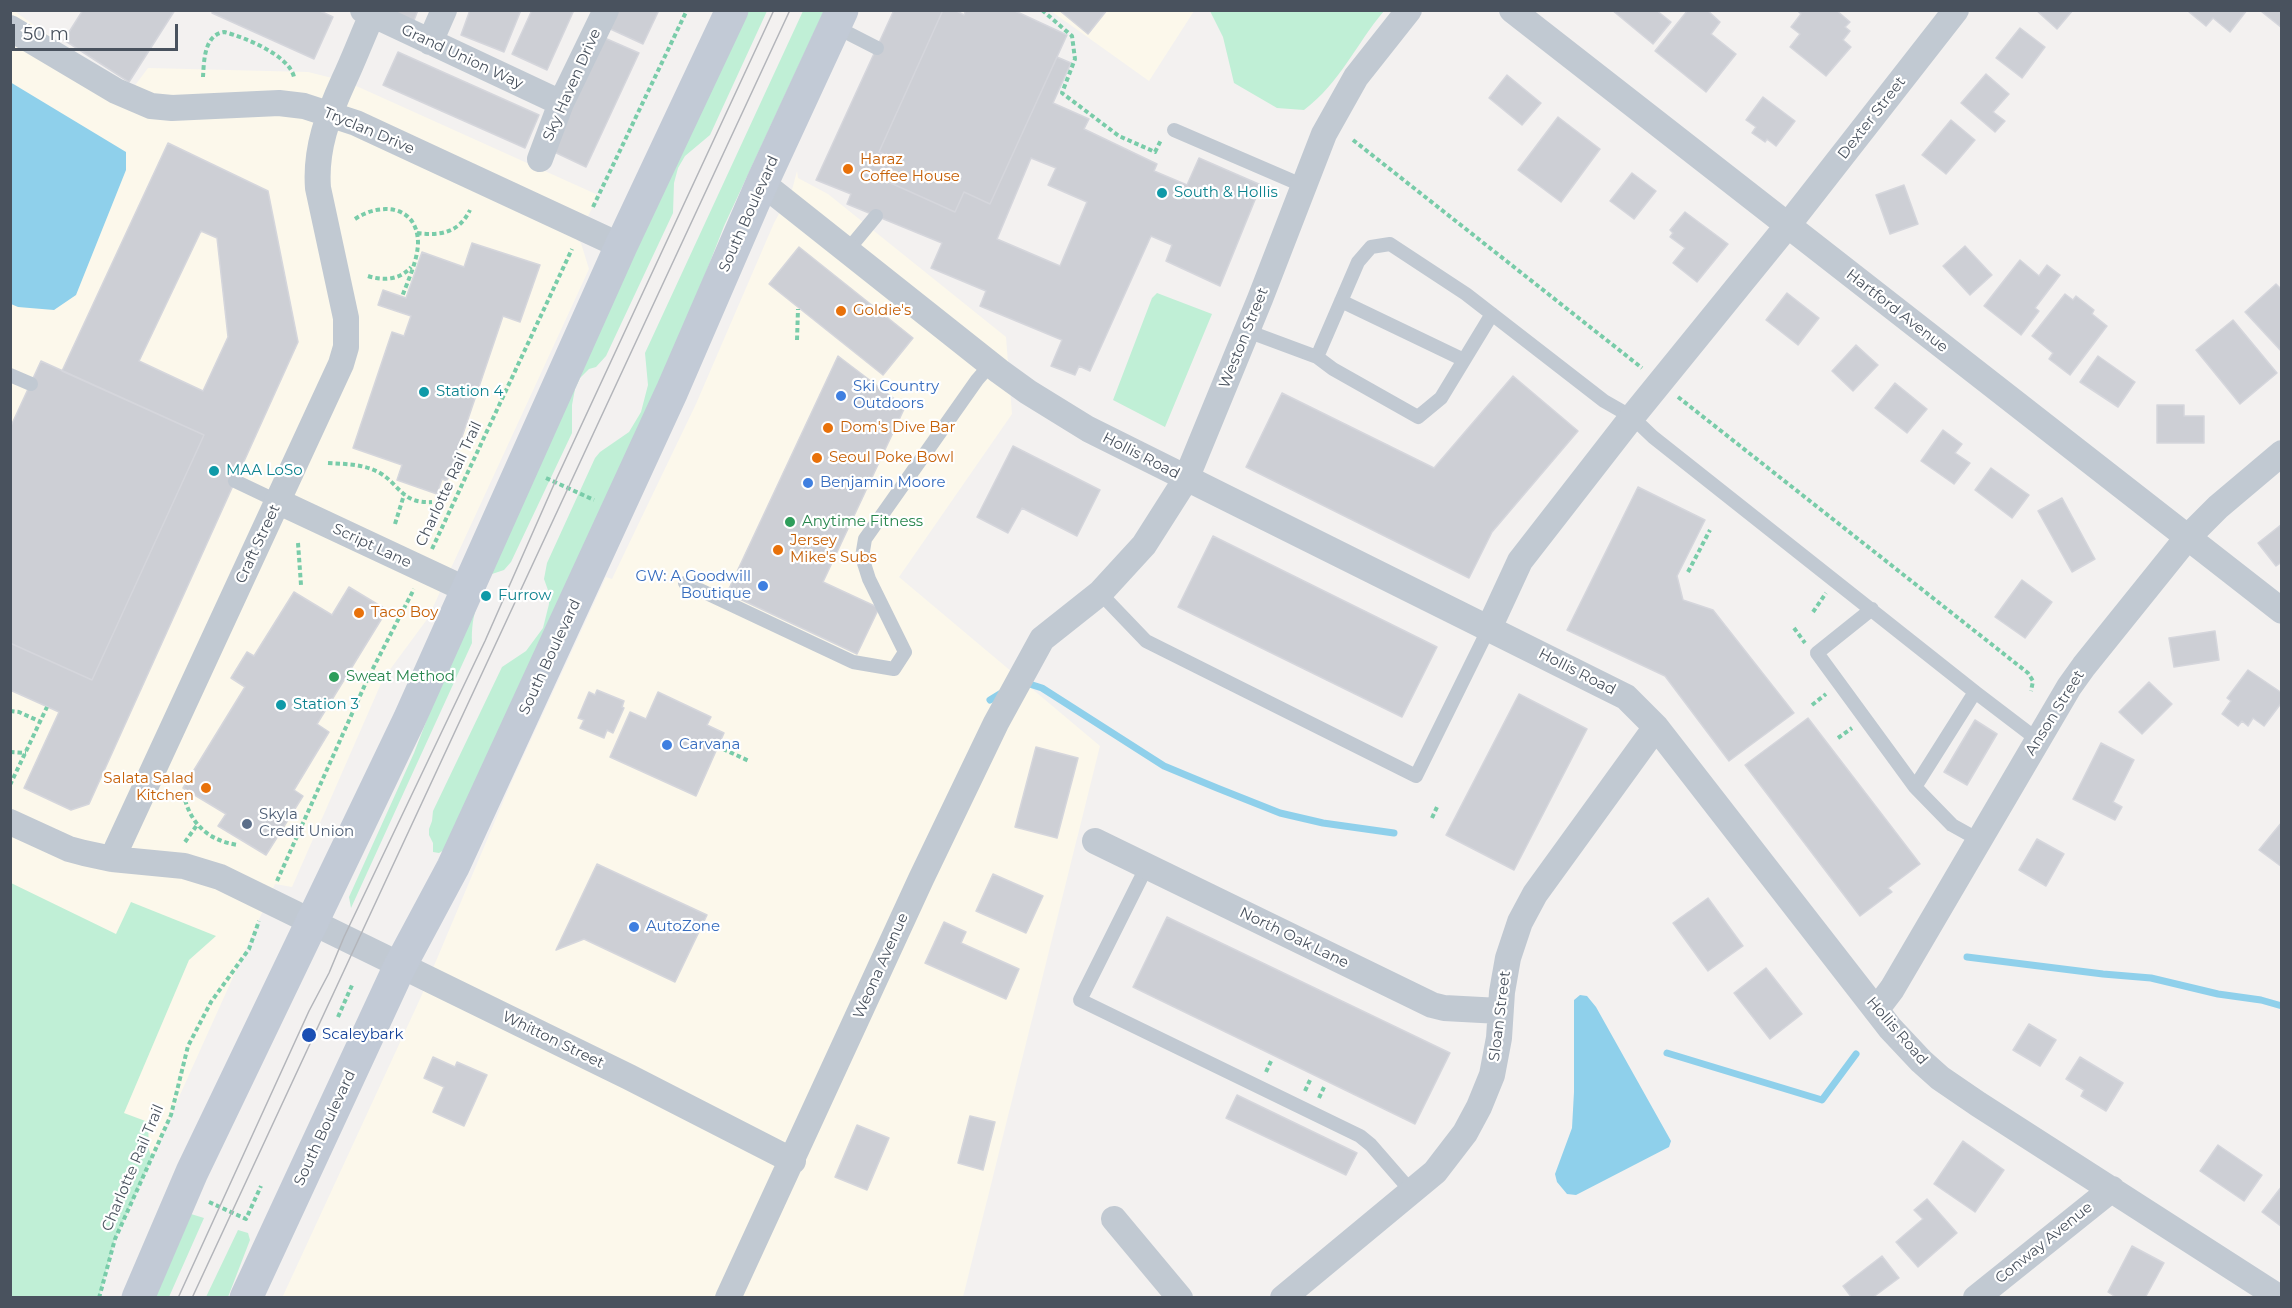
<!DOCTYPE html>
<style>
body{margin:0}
#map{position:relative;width:2292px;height:1308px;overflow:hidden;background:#f3f1f0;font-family:Montserrat,sans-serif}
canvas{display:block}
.frame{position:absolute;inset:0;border:12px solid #49525e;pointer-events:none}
.scale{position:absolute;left:12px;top:24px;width:166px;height:27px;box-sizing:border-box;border:3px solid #49525e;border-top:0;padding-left:8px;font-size:18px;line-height:21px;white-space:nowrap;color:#49525e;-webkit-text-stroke:4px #fff;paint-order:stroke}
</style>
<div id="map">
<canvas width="2292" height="1308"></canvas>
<div class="frame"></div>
<div class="scale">50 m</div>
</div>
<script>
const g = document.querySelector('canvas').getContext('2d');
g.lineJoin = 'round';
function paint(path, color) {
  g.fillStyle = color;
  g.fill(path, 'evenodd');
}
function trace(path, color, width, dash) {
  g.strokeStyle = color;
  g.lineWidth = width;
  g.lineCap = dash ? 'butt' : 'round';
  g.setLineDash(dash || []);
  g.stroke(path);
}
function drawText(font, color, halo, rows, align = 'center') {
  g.font = font + ' Montserrat,sans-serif';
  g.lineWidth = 4.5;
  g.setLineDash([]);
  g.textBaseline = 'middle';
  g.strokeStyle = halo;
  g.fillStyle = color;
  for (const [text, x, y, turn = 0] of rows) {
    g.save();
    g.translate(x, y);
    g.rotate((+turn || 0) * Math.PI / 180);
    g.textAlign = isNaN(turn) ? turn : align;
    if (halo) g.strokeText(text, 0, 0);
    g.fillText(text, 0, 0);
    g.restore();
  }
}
paint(new Path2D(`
 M10 11H14L130 92 148 68 308 72 344 81 363 89 598 195 577 240 581 243 589 269 428 618 383 679 292 887 275 884 115 1239 99 1297H11Z
 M1051 11H1194L1149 81Z
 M797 171 798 178 828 194 1006 337 1012 414 899 577 1100 746 963 1297 282 1298 420 999 511 783 606 577 612 579 696 404 774 223 792 190Z`), '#fcf8eb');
paint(new Path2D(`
 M746 11H767L710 135 685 156 678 168 674 183 673 213 606 356 596 367 589 369 580 378 575 389 572 405V433L511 562 504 570 492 574C479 599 471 613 472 643L351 908 349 897 414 753 460 634Z
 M803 11H824L724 226 684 329 444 850 439 853 433 852V843L429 835V829L432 821 433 811 502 667 526 651 543 628 549 604V593L544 579 547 563 595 458 600 452 629 432 641 412 648 385 645 353Z
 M1210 11H1384C1356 44 1340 83 1304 110L1277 108 1234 83 1223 37Z
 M1157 293 1212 314 1165 427 1113 400 1152 298Z
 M11 883 116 934 131 902 216 936 189 960 124 1113 148 1122 149 1150 152 1158 115 1239 99 1297H11Z
 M191 1214 204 1218 169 1297 154 1298Z
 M238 1230 248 1233 250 1240 228 1297H206Z`), '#c0efd6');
paint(new Path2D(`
 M10 82 126 152V170L76 295 54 310 18 307 11 304Z
 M1580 995 1587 996 1596 1007 1671 1141 1669 1147 1576 1195 1567 1194 1557 1182 1555 1174 1572 1128 1574 1092V1000Z`), '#8fd0eb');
trace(new Path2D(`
 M1023 682 1042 688 1164 766 1217 788 1280 813 1323 823 1394 833
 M990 700 1003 692
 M1967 957 2103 974 2151 978 2218 994 2261 1000 2282 1006
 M1667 1053 1822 1100 1856 1054`), '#8fd0eb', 7);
const building = new Path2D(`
 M83 10H175L129 82 64 40Z
 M213 10H318L333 17 314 59 212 13Z
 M395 10H418L413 23 393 15Z
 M470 10H521L504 52 461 35Z
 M532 10H574L547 70 512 54Z
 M614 10H659L643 44 606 27Z
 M894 10H943L879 152 894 159 884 180 955 212 964 192 990 204 1057 57 1071 63 1053 103 1089 119 1084 129 1157 164 1154 171 1187 185 1199 158 1261 185 1220 286 1166 261 1172 245 1151 236 1090 371 1079 366 1075 375 1051 366 1062 340 980 306 986 291 931 268 942 243 847 204 851 194 816 180ZM1031 158 1056 168 1048 185 1087 202 1060 266 997 239Z
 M943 10H955L964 15 966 10H1013L1067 35 990 204 964 192 955 212 884 180 894 159 879 152Z
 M1059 10H1107L1088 34Z
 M1612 10H1656L1671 22 1653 44Z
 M1688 10H1707L1720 22 1711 34 1736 54 1706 92 1655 51Z
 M1797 10H1836L1850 22 1845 27 1850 31 1843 40 1851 47 1826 76 1790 47 1800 34 1791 27 1801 14Z
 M2036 10H2073L2057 29Z
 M2191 10H2247L2230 32 2213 18 2206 26 2189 12Z
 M2263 10H2282V28L2262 12Z
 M2020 28 2045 47 2022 78 1996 58Z
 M600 36 639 53 586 167 548 149Z
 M398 52 539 115 525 148 383 85Z
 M1986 74 2009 94 1993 112 2005 121 1995 132 1961 103Z
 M1507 75 1541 103 1522 125 1489 98Z
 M1763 97 1795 121 1776 146 1767 139 1765 142 1752 133 1756 127 1746 120Z
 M1558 117 1600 149 1561 202 1518 170Z
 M1951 120 1975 140 1946 174 1922 155Z
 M168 143 268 191 298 342 89 804 71 810 24 788 59 712 10 690V643L92 680 204 435 62 371ZM201 231 217 238 228 337 203 391 139 361Z
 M1632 173 1656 191 1634 219 1610 201Z
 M1904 185 1918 224 1890 234 1876 195Z
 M1685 212 1728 244 1697 282 1673 263 1685 248 1670 237 1673 233 1670 230Z
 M472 243 540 265 520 322 503 316 447 481 442 479 437 494 397 480 402 465 353 448 392 332 404 336 411 316 378 305 383 290 406 298 422 252 464 267Z
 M1965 246 1992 275 1970 295 1943 266Z
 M799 247 913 338 883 375 769 284Z
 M2020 260 2039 276 2047 265 2060 275 2035 308 2039 311 2021 335 1984 306Z
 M2276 284 2282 290V352L2245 312Z
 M1787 293 1819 318 1798 345 1766 320Z
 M2065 294 2073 300 2076 296 2094 310 2092 314 2107 326 2070 375 2049 359 2053 353 2032 336Z
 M2233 320 2277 373 2240 404 2196 350Z
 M1856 345 1878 365 1853 391 1832 371Z
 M838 356 905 407 823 582 879 608 857 654 727 593Z
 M2098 356 2135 382 2118 407 2080 382Z
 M41 361 204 435 92 680 10 643V428Z
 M1513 376 1578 431 1492 532 1469 578 1246 467 1282 393 1434 468Z
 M1895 383 1927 409 1907 433 1875 408Z
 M2157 405H2184V416H2204V443H2157Z
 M1943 430 1962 444 1955 453 1970 463 1954 484 1921 461Z
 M1013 446 1100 490 1077 536 1022 508 1008 533 977 517Z
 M1991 468 2029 495 2012 518 1975 490Z
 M1638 487 1705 520 1677 576 1683 600 1713 610 1794 713 1729 761 1665 676 1567 630Z
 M2062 498 2095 559 2072 572 2038 511Z
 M2282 524V562L2276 566 2258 543Z
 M1213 536 1437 647 1402 717 1178 607Z
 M2022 580 2052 602 2025 638 1995 617Z
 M349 587 387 610 317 724 329 732 294 790 303 796 266 855 218 826 226 814 183 788 245 687 231 678 247 652 254 656 294 592 332 615Z
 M2215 631 2219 660 2174 667 2169 638Z
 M2248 670 2282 693V702L2264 726 2253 718 2248 726 2242 721 2238 726 2222 714 2231 701 2227 698Z
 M2149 682 2172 704 2142 734 2119 712Z
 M597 690 624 701 622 707 624 708 613 733 607 730 604 738 580 728 584 720 578 718 589 692 595 695Z
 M658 692 711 717 707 725 724 733 696 796 610 757 630 712 646 719Z
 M1519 694 1587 729 1514 870 1446 835Z
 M1808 718 1920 864 1888 888 1892 892 1860 916 1745 765Z
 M1975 720 1997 734 1967 785 1944 772Z
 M2101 743 2134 760 2113 802 2122 807 2115 820 2073 799Z
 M1036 747 1078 758 1057 838 1015 827Z
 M2282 822V867L2259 850Z
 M2037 839 2064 854 2046 886 2019 870Z
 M597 864 707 915 675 982 584 939 556 950Z
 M993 874 1043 896 1026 933 976 911Z
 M1708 898 1743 946 1708 971 1673 923Z
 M1167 917 1450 1053 1415 1124 1133 987Z
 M944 922 966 932 961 943 1019 969 1006 999 925 963Z
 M1766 968 1802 1014 1770 1039 1734 993Z
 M2029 1024 2056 1040 2040 1066 2013 1050Z
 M433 1057 455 1067 457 1062 487 1075 464 1126 433 1112 444 1087 424 1078Z
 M2080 1057 2123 1083 2106 1111 2081 1096 2084 1090 2066 1079Z
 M1237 1095 1357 1153 1346 1175 1226 1118Z
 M970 1116 995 1122 983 1170 958 1163Z
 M857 1125 889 1138 867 1190 835 1177Z
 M1963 1141 2004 1170 1975 1212 1934 1184Z
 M2218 1145 2262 1175 2244 1201 2200 1171Z
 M2282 1186V1227L2262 1212Z
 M1927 1199 1957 1233 1918 1267 1896 1242 1923 1219 1914 1210Z
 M2132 1246 2164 1263 2145 1298H2117L2108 1292Z
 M1882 1256 1899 1278 1872 1298H1852L1843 1286Z`);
paint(building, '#cdcfd5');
trace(building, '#d5d6dc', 1.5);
trace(new Path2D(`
 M1042 10 1072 36 1075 59 1062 93 1119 136 1155 152 1161 140
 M203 77C204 61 204 35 224 32 244 37 289 55 294 77
 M1353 140 1642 368
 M593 207 687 10
 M355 219C380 202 417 205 418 242 418 260 408 280 402 297
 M417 233C440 236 459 233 470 210
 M368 276C383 281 400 280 411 267
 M797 340 798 309
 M1678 397 2028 673 2033 681 2031 691
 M328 463C346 464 364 464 380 473 400 485 402 504 432 502
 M546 478 594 500
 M395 524 404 495
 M298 543 301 585
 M432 549 572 249
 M1688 572 1710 530
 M1813 612 1826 593
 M1794 628 1805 643
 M1812 705 1826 694
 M10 711 19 712 41 722
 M1838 738 1852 728
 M723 749 749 761
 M10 752 26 753
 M10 785 47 707
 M185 800C193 827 211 841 238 845
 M1432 818 1437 807
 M185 842 197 825
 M277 881 368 678 414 589
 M338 1017 353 983
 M1266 1072 1272 1059
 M1305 1091 1311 1078
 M1319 1098 1325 1085
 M209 1202 246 1219 261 1186
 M99 1298 115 1239 171 1115 188 1046 211 1002 249 949 259 921`), '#79cca9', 4, [4.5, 3]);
trace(new Path2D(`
 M834 26 877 48
 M1174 130 1304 186
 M847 251 876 216
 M1341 301 1464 360
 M1492 314 1441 398 1418 417 1333 369 1317 357 1358 262 1371 247 1390 244 1466 294 1604 401 1632 417 1653 437 1975 692 1915 787 1817 653 1872 609
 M1247 331 1317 357
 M10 375 31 384
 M235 481 277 501
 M685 583 853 662 894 669 905 652 869 579 862 557 865 539 977 380 990 365
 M1100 593 1146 641 1416 776 1489 628
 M1975 692 2038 740
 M1915 787 1952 825 1979 840
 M1147 866 1080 1000 1360 1136 1371 1145 1411 1191`), '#c1c9d2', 14);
trace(new Path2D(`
 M363 10 561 103
 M1512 10 2282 611
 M10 28 116 91 151 106 172 108 279 103 304 106 356 123 621 246
 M430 42 444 10
 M540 159 561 103 606 10
 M762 183 999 371 1028 392 1088 429 1626 697 1656 727 1890 1028 1921 1061 1940 1078 1978 1104 2280 1298
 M277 501 467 590
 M1489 628 1520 561 1632 417 1788 225 1956 10
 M10 822 69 849 84 853 112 859 184 866 220 877 629 1077 793 1161
 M1095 841 1432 1005 1444 1008 1500 1011
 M112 859 341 364 346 347V318L318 188C315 149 328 115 344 80 354 59 362 37 372 15
 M1876 1010 1892 989 2069 687 2084 666 2187 538 2218 507 2282 453
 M1114 1219 1180 1298
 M728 1298 921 879 996 723 1042 639 1100 593 1144 545 1186 479 1260 299 1324 134 1356 77 1409 10
 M1283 1298 1435 1172 1465 1133 1479 1107 1492 1075 1499 1038 1502 992 1508 958 1520 922 1535 894 1656 727
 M1976 1298 2112 1189`), '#c1c9d2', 26);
trace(new Path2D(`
 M138 1298 192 1172 409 720 621 246 732 10
 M246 1298 400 966 453 867 672 391 762 183 842 10`), '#c2cad6', 33);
trace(new Path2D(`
 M178 1298 309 1011 329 973 344 937 485 641 555 482 774 10
 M192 1298 790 10`), '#b3b5ba', 1.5);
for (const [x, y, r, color] of [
 [848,169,6,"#e8710a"],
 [1162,193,6,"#0f9aa8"],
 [841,311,6,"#e8710a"],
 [424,392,6,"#0f9aa8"],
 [841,396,6,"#3f7fe0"],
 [828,428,6,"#e8710a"],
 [817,458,6,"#e8710a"],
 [214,471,6,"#0f9aa8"],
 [808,483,6,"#3f7fe0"],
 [790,522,6,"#2e9e5b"],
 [778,550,6,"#e8710a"],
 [763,586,6,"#3f7fe0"],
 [486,596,6,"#0f9aa8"],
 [359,613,6,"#e8710a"],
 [334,677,6,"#2e9e5b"],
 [281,705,6,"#0f9aa8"],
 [667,745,6,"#3f7fe0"],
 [206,788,6,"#e8710a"],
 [247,824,6,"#5c6f8a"],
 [634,927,6,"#3f7fe0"],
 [309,1035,8,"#1a4fb4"]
]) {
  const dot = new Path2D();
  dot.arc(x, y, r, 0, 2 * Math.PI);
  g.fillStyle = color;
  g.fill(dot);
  trace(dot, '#fff', 2);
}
drawText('15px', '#49525e', '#fff', [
 ["Grand Union Way",462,57,25],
 ["Sky Haven Drive",572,85,-66],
 ["Dexter Street",1872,118,-52],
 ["Tryclan Drive",369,131,23],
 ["South Boulevard",749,214,-66],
 ["Hartford Avenue",1897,311,38],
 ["Weston Street",1244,338,-68],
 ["Hollis Road",1141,456,27],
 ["Charlotte Rail Trail",449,484,-65],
 ["Craft Street",258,544,-65],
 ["Script Lane",372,546,25],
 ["South Boulevard",550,657,-65],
 ["Hollis Road",1577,672,27],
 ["Anson Street",2055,713,-58],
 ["North Oak Lane",1294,938,26],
 ["Weona Avenue",881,966,-66],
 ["Sloan Street",1500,1016,-83],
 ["Hollis Road",1897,1031,49],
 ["Whitton Street",553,1040,26],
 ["South Boulevard",325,1128,-65],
 ["Charlotte Rail Trail",133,1168,-67],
 ["Conway Avenue",2044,1243,-39]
]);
drawText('15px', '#c56008', '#fff', [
 ["Haraz",860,160],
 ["Coffee House",860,177],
 ["Goldie's",853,311],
 ["Dom's Dive Bar",840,428],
 ["Seoul Poke Bowl",829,458],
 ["Jersey",790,541],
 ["Mike's Subs",790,558],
 ["Taco Boy",371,613],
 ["Salata Salad",194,779,"right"],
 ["Kitchen",194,796,"right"]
], 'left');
drawText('15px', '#0d838f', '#fff', [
 ["South & Hollis",1174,193],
 ["Station 4",436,392],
 ["MAA LoSo",226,471],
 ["Furrow",498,596],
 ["Station 3",293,705]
], 'left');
drawText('15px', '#366cbe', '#fff', [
 ["Ski Country",853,387],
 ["Outdoors",853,404],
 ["Benjamin Moore",820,483],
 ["GW: A Goodwill",751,577,"right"],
 ["Boutique",751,594,"right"],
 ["Carvana",679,745],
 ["AutoZone",646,927]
], 'left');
drawText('15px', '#27864d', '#fff', [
 ["Anytime Fitness",802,522],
 ["Sweat Method",346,677]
], 'left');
drawText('15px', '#4e5e75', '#fff', [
 ["Skyla",259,815],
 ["Credit Union",259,832]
], 'left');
drawText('15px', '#164399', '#fff', [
 ["Scaleybark",322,1035]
], 'left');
</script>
